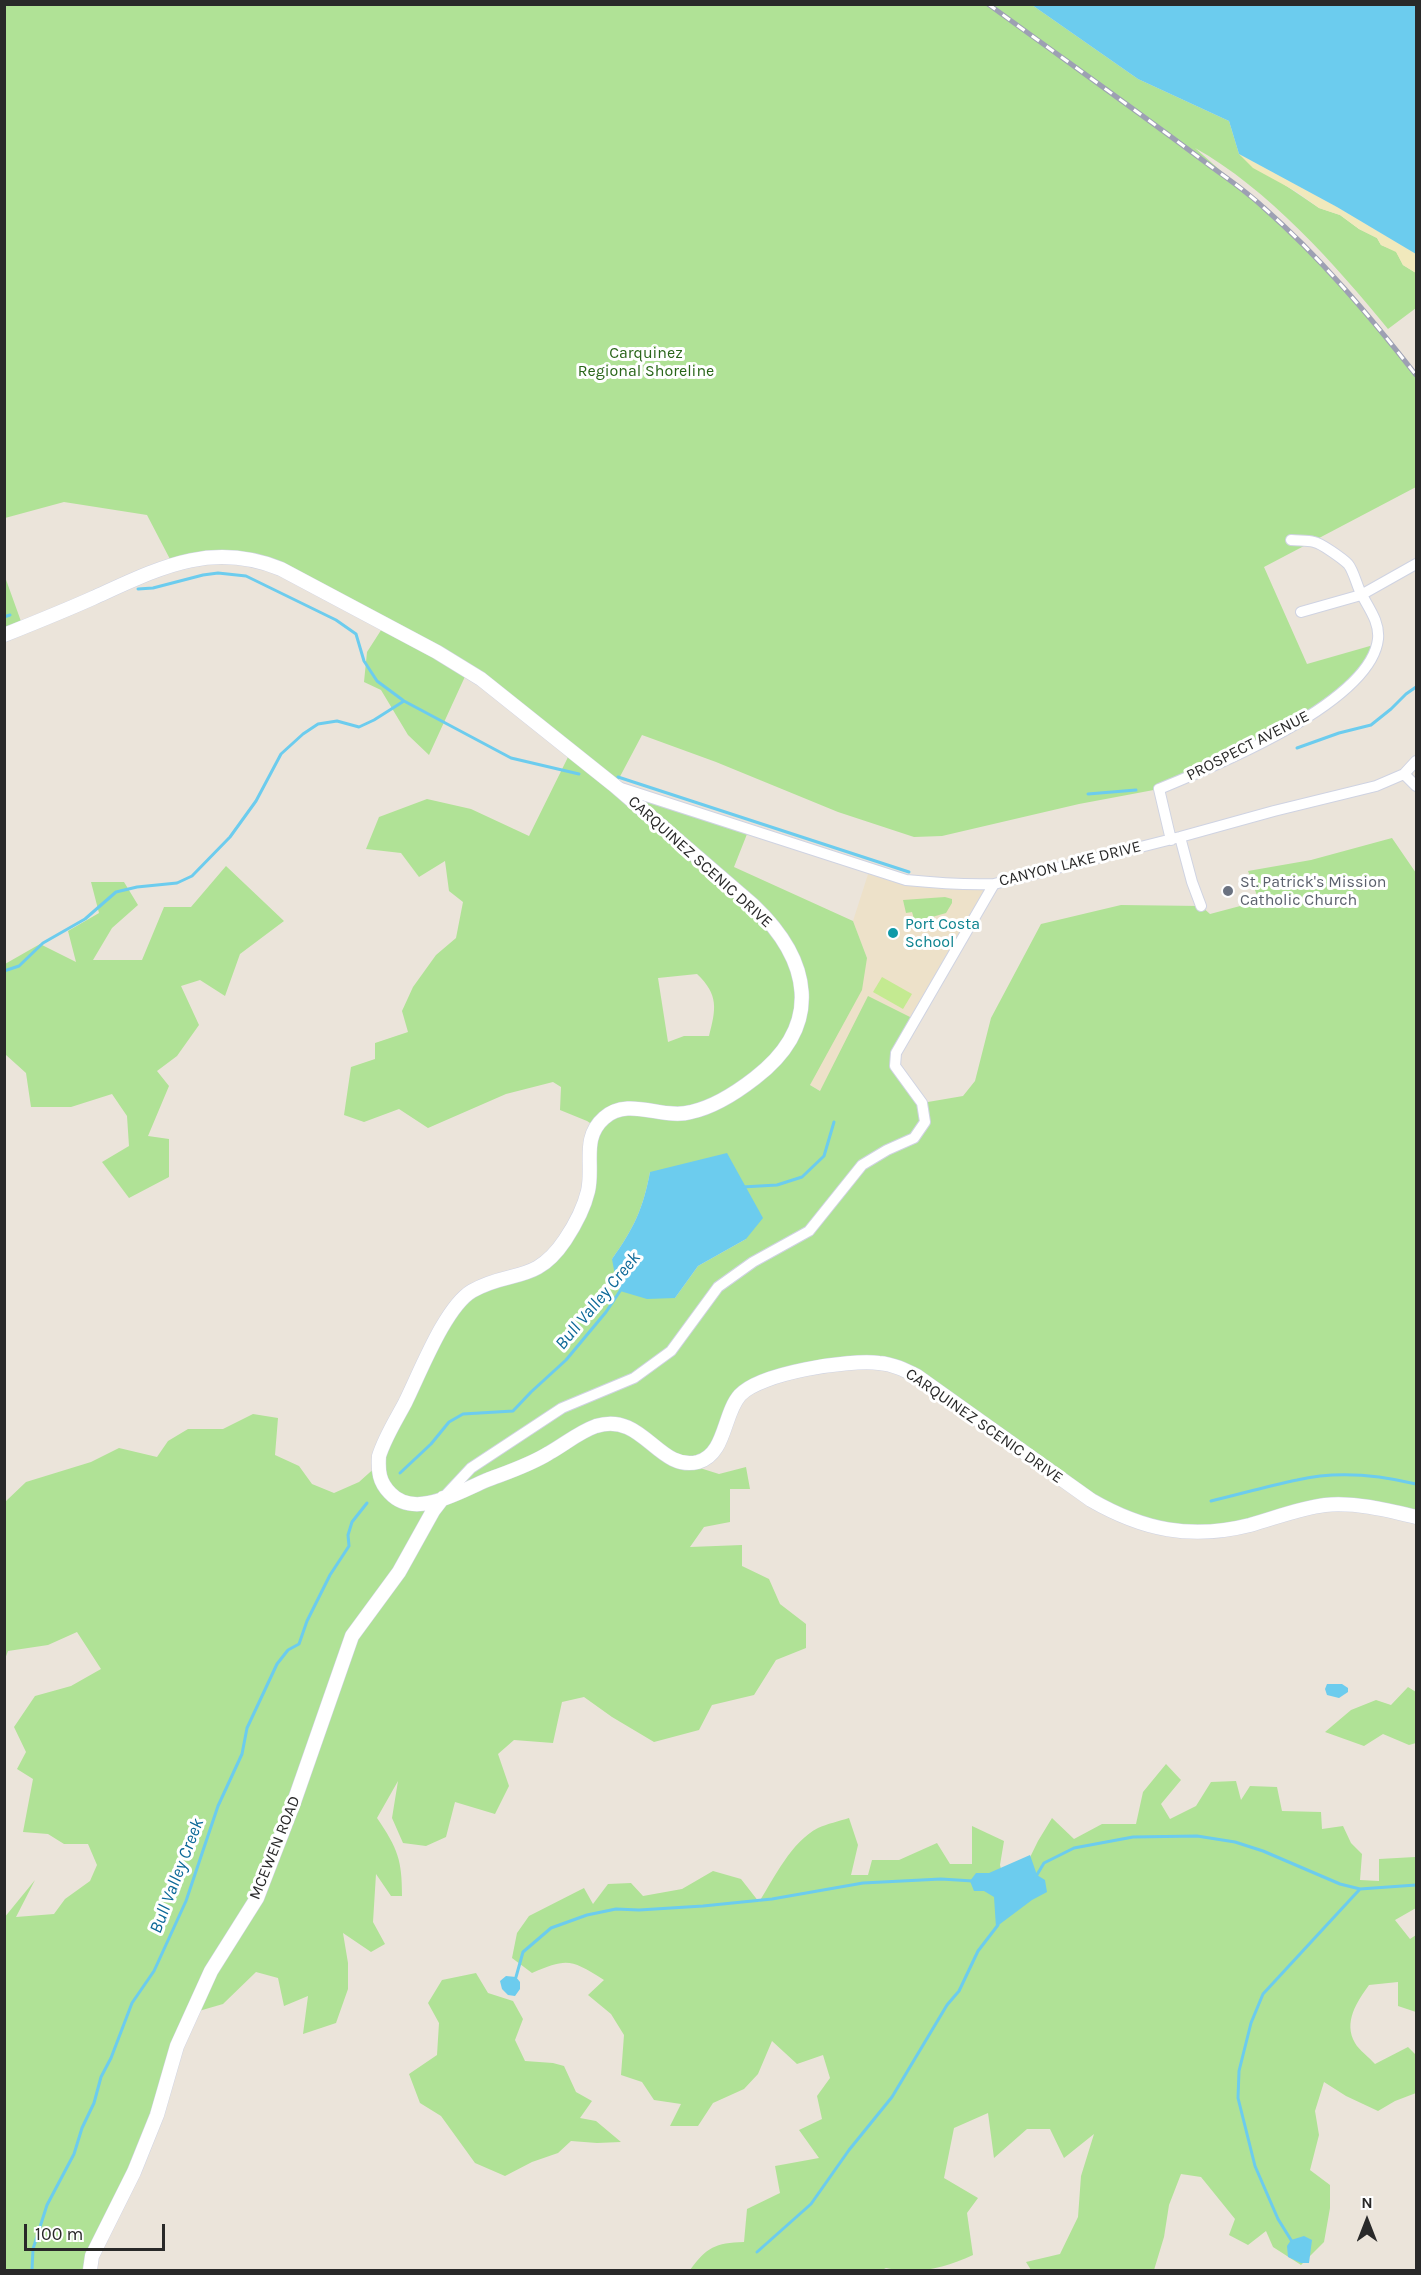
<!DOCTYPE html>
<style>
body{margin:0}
#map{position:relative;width:1421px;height:2275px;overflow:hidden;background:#ebe4da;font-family:Karla,sans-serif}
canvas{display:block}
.frame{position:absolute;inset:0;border:6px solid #292929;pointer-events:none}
.north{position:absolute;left:1337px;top:2191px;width:60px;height:60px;-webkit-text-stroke:4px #fff;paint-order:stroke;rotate:0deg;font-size:16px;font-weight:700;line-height:24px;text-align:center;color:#292929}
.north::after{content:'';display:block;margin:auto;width:21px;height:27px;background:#292929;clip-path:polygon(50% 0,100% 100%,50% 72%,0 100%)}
.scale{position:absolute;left:24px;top:2224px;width:141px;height:27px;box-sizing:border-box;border:3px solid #292929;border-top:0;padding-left:8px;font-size:18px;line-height:21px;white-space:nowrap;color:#292929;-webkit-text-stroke:4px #fff;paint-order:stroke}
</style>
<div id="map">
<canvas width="1421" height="2275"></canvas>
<div class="frame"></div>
<div class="north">N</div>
<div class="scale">100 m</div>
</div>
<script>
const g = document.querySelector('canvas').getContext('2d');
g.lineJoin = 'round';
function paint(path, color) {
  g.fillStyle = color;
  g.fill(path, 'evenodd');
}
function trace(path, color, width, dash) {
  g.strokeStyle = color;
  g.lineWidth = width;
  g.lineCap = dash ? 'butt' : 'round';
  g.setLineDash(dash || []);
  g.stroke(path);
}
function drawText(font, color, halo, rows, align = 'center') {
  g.font = font + ' Karla,sans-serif';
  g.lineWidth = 6;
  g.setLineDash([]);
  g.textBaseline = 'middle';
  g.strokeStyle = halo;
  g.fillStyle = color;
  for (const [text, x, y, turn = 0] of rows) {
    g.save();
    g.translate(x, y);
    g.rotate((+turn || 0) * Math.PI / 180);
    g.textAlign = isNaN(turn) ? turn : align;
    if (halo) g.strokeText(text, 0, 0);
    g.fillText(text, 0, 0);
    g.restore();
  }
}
paint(new Path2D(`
 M870 868 906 880 994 884 896 1053 880 1125 810 1085 867 958 853 921Z`), '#ede1c9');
paint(new Path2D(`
 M5 5H1032L1138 79 1229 121 1239 154 1319 208 1340 215 1359 229 1377 238 1381 245 1396 251 1403 265 1416 273V308L1388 329C1337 266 1266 187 1195 148L1300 241 1344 287 1416 375V487L1264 567 1307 664 1377 644 1363 672 1324 707 1159 789 1079 804 942 836 914 837 838 812 716 762 642 735 615 786 749 829 734 867 853 921 867 958 862 990 810 1085 820 1091 868 996 916 1020 895 1066 922 1103 963 1096 975 1081 991 1018 1041 924 1121 905 1201 906 1210 914 1259 901 1248 871 1311 860 1392 838 1416 873V1517L1347 1505 1224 1530 1128 1519 929 1384 867 1362 748 1388 716 1449 684 1463 719 1474 746 1467 750 1489H730V1522L704 1527 690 1547 742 1545V1566L769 1579 780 1604 806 1624V1648L776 1660 754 1695 712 1705 699 1730 654 1742 612 1717 584 1697 562 1702 553 1743 514 1740 498 1754 509 1786 495 1814 455 1802 446 1837 426 1846 403 1843 392 1818 398 1781 377 1818C398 1849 402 1860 402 1896H391L376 1874 373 1922 385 1944 371 1952 343 1933 348 1963V1989L336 2023 303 2034 308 1996 284 2006 278 1978 256 1972 223 2004 192 2013 90 2270H5L4 1918 35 1880 16 1917 54 1914 65 1899 90 1881 97 1865 88 1844H64L48 1834 23 1832 33 1779 17 1769 26 1752 14 1727 35 1696 71 1686 101 1669 77 1632 48 1645 8 1651 5 1659V1502L26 1482 91 1462 119 1448 157 1457 168 1441 188 1429H223L253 1414 278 1418 275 1455 299 1466 312 1484 334 1493 359 1482 378 1465 458 1303 533 1271 579 1216 596 1127 587 1121 560 1110 561 1087 553 1082 506 1094 428 1128 399 1109 364 1122 344 1115 351 1067 375 1059V1043L408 1032 402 1011 413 987 436 955 456 938 463 902 449 891 445 861 419 877 401 853 366 849 379 817 427 799 471 809 529 836 571 751 468 670 429 755 408 735 381 690 364 682 367 652 385 624 262 562 172 563 147 515 64 502 5 518ZM697 974C719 995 716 1009 709 1036H684L668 1042 658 978ZM650 1172 746 1239 698 1266 675 1298 612 1259C634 1228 643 1209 650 1172Z
 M4 574 23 627 4 635Z
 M226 866 284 921 240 954 225 996 200 980 181 986 199 1025 177 1056 157 1071 169 1086 148 1136 169 1139V1177L129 1198 102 1162 129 1146 127 1116 112 1094 71 1107H31L26 1073 6 1055 5 1057V964L40 944 76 962 68 931 99 913 91 882H124L138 905 112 928 93 960H142L164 907H191Z
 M945 897 952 899V903L946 913 915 922 912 912 906 913 903 900Z
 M1408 1687 1416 1692V1743L1409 1745 1383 1734 1364 1746 1325 1732 1351 1710 1376 1700 1391 1705Z
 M1166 1764 1181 1780 1161 1804 1170 1819 1196 1806 1211 1782 1236 1781 1241 1800 1250 1786 1277 1787 1282 1811 1321 1812 1322 1829 1343 1826 1351 1843 1362 1854 1360 1880 1379 1881V1859L1415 1857 1416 1860V1908L1395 1920 1410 1939 1416 1935V2012L1398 2006V1982L1369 1985C1357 2002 1343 2022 1355 2043 1359 2050 1369 2057 1375 2064L1408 2047 1416 2055V2093L1395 2101 1378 2111 1346 2096 1324 2082 1315 2111 1319 2135 1310 2170 1330 2185V2208L1324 2242 1301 2265 1273 2247 1266 2231 1248 2245 1229 2235 1235 2219 1201 2177 1181 2174 1169 2205 1164 2237 1154 2270H1031L1026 2262 1060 2254 1078 2217 1081 2176 1094 2134 1064 2158 1050 2129H1027L994 2158 988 2113 954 2128 944 2178 978 2198 967 2213 973 2255C944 2268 918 2275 886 2268L882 2270H690C707 2247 715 2243 744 2242L747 2209 780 2193 775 2166 819 2158 799 2130 822 2119 817 2096 830 2078 823 2055 797 2064 772 2041 758 2074 744 2089 713 2103 698 2126H670L681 2104 654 2100 642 2082 621 2075 624 2035 611 2014 588 1995 604 1980C570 1959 568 1958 532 1973L512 1958 517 1933 529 1916 584 1888 593 1904 608 1884 631 1883 643 1896 682 1889 713 1871 741 1879 759 1902C775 1877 791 1842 818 1828 827 1824 839 1821 849 1818L858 1845 851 1875H868L872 1860H899L937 1843 950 1864H972V1826L1004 1841 1000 1865 1009 1900 1038 1841 1052 1818 1074 1839 1102 1824H1136L1143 1792Z
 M476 1973 488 1993 513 2001 523 2019 515 2040 525 2061 553 2063 564 2066 576 2092 592 2101 580 2118 596 2121 621 2142 597 2143 571 2141 558 2153 532 2162 505 2176 475 2163 441 2116 420 2103 409 2074 437 2055 439 2023 428 2003 442 1980Z`), '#b0e296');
paint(new Path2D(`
 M1239 154 1337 207 1416 254V273L1403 265 1396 252 1381 245 1377 238 1359 229 1340 215 1319 208 1297 192 1253 168Z`), '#f1e9bc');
paint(new Path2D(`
 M882 977 912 994 903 1009 873 992Z`), '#c4ea91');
paint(new Path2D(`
 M1032 5H1416V254L1337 207 1239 154 1229 121 1138 79Z
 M727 1153 763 1218 746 1239 698 1266 675 1298 647 1299 620 1291 616 1281 612 1259C634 1228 643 1209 650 1172Z
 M1327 1684H1342L1348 1688V1692L1339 1698 1327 1695 1325 1689Z
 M1030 1855 1037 1875 1045 1880 1047 1892 1032 1900 996 1927 994 1897 984 1891H974L970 1881 976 1873H989Z
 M506 1976 516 1977 520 1982V1989L515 1996 508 1995 502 1989 500 1981Z
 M1304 2236 1312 2240 1309 2263H1301L1288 2257 1287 2246 1291 2240Z`), '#6cccee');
trace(new Path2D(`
 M138 589 153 588 203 575 218 573 246 576 336 620 356 634 364 661 377 681 404 701 511 758 579 774
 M4 617 10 615
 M1297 748 1339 733 1371 725 1391 709 1406 694 1416 687
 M618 777 909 872
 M1088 794 1136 790
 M4 971 19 966 43 943 85 919 116 892 137 887 177 883 192 876 230 837 256 801 281 754 303 734 318 724 337 721 359 727 374 720 404 701
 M742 1187 777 1185 802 1177 824 1156 834 1122
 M400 1473 431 1444 449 1422 463 1414 513 1411 531 1392 566 1360 606 1312 622 1288
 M1211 1501C1240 1494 1268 1486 1297 1480 1335 1471 1379 1475 1416 1484
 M1035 1878 1044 1863 1074 1848 1133 1837 1197 1836 1235 1842 1263 1851 1340 1884 1360 1889 1416 1885
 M516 1977 523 1952 551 1928 587 1915 616 1909 639 1910 703 1906 772 1899 863 1883 941 1879 973 1881
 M1291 2240 1278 2219 1255 2166 1238 2098 1239 2071 1251 2023 1263 1994 1360 1889
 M757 2252 811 2204 849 2150 892 2097 947 2005 959 1991 978 1951 998 1925
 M32 2270 33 2249 47 2205 74 2154 82 2128 94 2103 101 2077 111 2058 132 2003 154 1971 186 1901 218 1806 242 1754 247 1728 277 1664 288 1650 299 1644 307 1621 330 1575 349 1546 348 1535 352 1522 367 1503`), '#6cccee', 3);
const street = new Path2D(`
 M1301 612 1361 595 1416 564
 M1404 774 1416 786
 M618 787 906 880C936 883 964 885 994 884L1180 837 1274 811 1376 786 1404 774 1416 761
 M1180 837 1192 882 1201 906
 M1171 840 1159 789C1213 767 1371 703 1378 639 1380 620 1366 605 1359 589 1356 582 1353 570 1348 564 1343 559 1321 543 1314 542 1307 540 1299 541 1291 540
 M443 1498 471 1468 562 1408 634 1378 671 1351 718 1287 753 1262 809 1231 862 1165 887 1150 914 1138 925 1122 922 1103 895 1066 896 1053 994 884`);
const secondary = new Path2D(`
 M4 635C34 623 64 611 93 598 157 569 210 540 281 569L437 652 481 679 615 786 753 905C811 960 824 1025 755 1078 737 1092 714 1107 691 1112 663 1120 628 1096 604 1118 581 1138 594 1165 588 1191 584 1208 575 1225 565 1240 535 1285 510 1269 472 1291 445 1307 420 1373 405 1403 396 1420 385 1437 379 1456 378 1471 379 1482 390 1493 415 1520 460 1491 487 1480 508 1472 530 1465 549 1453 565 1444 579 1432 596 1426 643 1411 658 1472 698 1462 726 1454 723 1414 740 1395 760 1373 849 1359 879 1363 893 1364 905 1370 917 1376L1091 1500C1143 1530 1191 1540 1250 1525 1275 1518 1300 1508 1325 1505 1356 1502 1387 1510 1416 1517
 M90 2270 92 2256 134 2172 157 2115 177 2046 211 1971 257 1898 294 1802 352 1636 399 1572 433 1511 443 1498`);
trace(street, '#cfd3e2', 12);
trace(secondary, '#cfd3e2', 15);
trace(street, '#fff', 10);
trace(secondary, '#fff', 14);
const rail = new Path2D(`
 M988 4C1062 58 1136 110 1209 165 1228 179 1246 191 1263 207 1320 257 1369 315 1416 375`);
trace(rail, '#9da0b3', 5);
trace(rail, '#fff', 3, [9]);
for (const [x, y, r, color] of [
 [1228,891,6,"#6b7280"],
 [893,933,6,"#0f9aa8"]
]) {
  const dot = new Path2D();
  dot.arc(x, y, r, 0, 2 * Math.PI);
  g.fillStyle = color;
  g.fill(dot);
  trace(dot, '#fff', 2);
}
drawText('16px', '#296519', '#fff', [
 ["Carquinez",646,353],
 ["Regional Shoreline",646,371]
]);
drawText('16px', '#292929', '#fff', [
 ["PROSPECT AVENUE",1248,746,-27],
 ["CARQUINEZ SCENIC DRIVE",700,862,42],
 ["CANYON LAKE DRIVE",1070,864,-14],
 ["CARQUINEZ SCENIC DRIVE",984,1426,35],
 ["MCEWEN ROAD",275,1848,-68]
]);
drawText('16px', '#5b616d', '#fff', [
 ["St. Patrick's Mission",1240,882],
 ["Catholic Church",1240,900]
], 'left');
drawText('16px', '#0d838f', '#fff', [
 ["Port Costa",905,924],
 ["School",905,942]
], 'left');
drawText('italic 18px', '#0d6998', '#fff', [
 ["Bull Valley Creek",598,1301,-50],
 ["Bull Valley Creek",177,1876,-69]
]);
</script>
